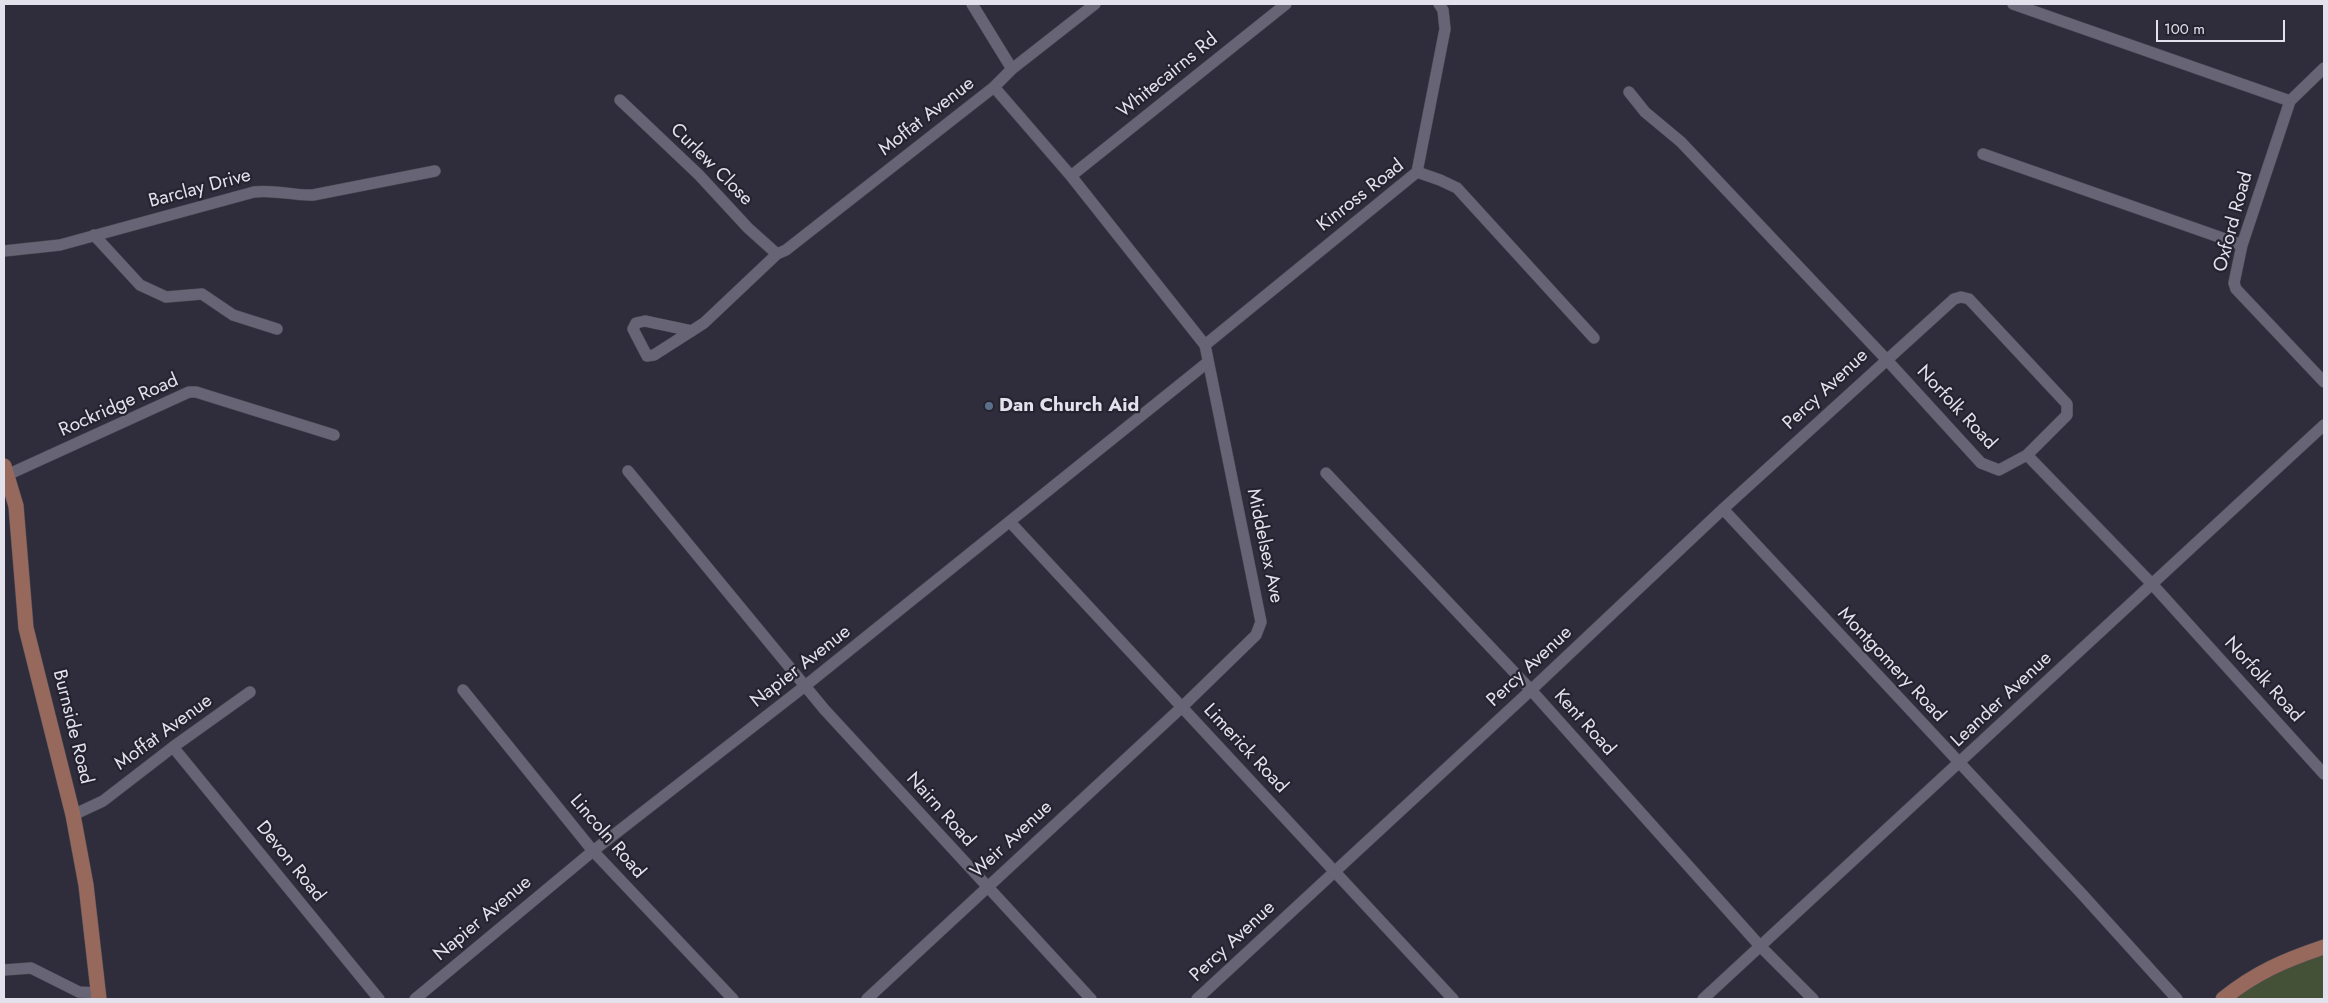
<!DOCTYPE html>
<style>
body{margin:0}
#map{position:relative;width:2328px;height:1003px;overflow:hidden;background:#2f2d3c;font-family:Jost,sans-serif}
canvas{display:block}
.frame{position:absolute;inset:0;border:5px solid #e3e1eb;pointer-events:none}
.scale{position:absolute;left:2156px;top:20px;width:129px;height:22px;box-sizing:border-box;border:2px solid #e3e1eb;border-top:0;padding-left:6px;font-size:15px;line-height:18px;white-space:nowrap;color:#e3e1eb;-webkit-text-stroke:4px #262331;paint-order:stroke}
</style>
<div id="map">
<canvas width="2328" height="1003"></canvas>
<div class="frame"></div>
<div class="scale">100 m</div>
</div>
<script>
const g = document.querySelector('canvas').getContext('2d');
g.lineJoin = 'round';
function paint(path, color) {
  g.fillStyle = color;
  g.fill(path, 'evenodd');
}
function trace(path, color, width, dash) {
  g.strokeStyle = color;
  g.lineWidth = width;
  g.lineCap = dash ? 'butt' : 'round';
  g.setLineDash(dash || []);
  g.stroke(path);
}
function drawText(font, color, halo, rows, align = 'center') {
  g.font = font + ' Jost,sans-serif';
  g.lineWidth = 4.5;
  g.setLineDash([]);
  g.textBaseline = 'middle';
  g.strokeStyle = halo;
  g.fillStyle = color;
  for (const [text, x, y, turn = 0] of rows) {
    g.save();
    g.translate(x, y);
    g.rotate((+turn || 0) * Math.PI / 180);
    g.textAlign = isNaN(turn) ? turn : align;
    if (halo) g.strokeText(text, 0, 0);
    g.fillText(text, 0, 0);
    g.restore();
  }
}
paint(new Path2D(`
 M2324 950V999H2227L2253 979Z`), '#445137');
const minor = new Path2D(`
 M972 4 1012 69
 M2013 4 2290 101
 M2324 68 2290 101 2242 245 2234 283 2236 289 2324 382
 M1629 92 1645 112 1681 142 1886 359 1981 463 1999 470 2027 455 2152 584 2324 774
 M620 100 699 175 748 228 777 254
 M1983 154 2242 245
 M1417 172 1445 29 1443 10 1439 4
 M1071 176 1286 4
 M94 235 140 285 166 297 202 294 233 315 277 329
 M4 251 60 245 254 192C274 189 293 196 313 195L435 171
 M692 331 645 321 636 323 633 329 647 356 654 355 704 323 777 254 786 250 994 87 1012 69 1095 4
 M1205 345 1417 172 1440 180 1457 188 1594 338
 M628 471 824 709 1091 999
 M1326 473 1531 690 1760 946 1813 999
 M7 475 189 392H196L334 435
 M1723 509 2081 893 2177 999
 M1010 522 1453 999
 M463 690 593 851 733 999
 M173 747 379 999
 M73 815 103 801 173 747 250 692
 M4 970 31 968 79 992 98 993
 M415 999 593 851 805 686 1208 362
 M867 999 1182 707 1256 635 1261 622 1205 345 1071 176 994 87
 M1197 999 1531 690 1723 509 1954 299 1961 297 1969 299 2067 404V415L2027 455
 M1703 999 2324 425`);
const major = new Path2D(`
 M4 466 16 506 26 628 73 815 86 885 99 999
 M2223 999C2255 973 2285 960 2324 947`);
trace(minor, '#4d4a56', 12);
trace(major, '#4d4a56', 16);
trace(minor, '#676475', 11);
trace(major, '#96695c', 15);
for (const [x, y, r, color] of [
 [989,406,5,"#5c6f8a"]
]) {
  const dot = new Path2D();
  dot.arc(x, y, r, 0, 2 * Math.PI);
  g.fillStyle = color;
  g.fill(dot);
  trace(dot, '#262331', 2);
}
drawText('19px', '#e3e1eb', '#262331', [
 ["Whitecairns Rd",1168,76,-39],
 ["Moffat Avenue",927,117,-38],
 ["Curlew Close",711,165,45],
 ["Barclay Drive",200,189,-15],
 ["Kinross Road",1361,196,-38],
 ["Oxford Road",2234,222,-75],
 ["Percy Avenue",1826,390,-43],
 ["Rockridge Road",119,406,-24],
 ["Norfolk Road",1956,408,47],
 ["Middelsex Ave",1264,546,78],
 ["Montgomery Road",1891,665,47],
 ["Napier Avenue",801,667,-38],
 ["Percy Avenue",1530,667,-43],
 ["Norfolk Road",2263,680,48],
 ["Leander Avenue",2002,700,-43],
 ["Kent Road",1584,723,48],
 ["Burnside Road",72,727,76],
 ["Moffat Avenue",164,733,-36],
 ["Limerick Road",1245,749,47],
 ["Nairn Road",940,810,48],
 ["Lincoln Road",607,837,49],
 ["Weir Avenue",1012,840,-43],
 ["Devon Road",290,862,51],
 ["Napier Avenue",483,919,-40],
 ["Percy Avenue",1233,942,-43]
]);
drawText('bold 19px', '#e3e1eb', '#262331', [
 ["Dan Church Aid",999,406]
], 'left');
</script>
